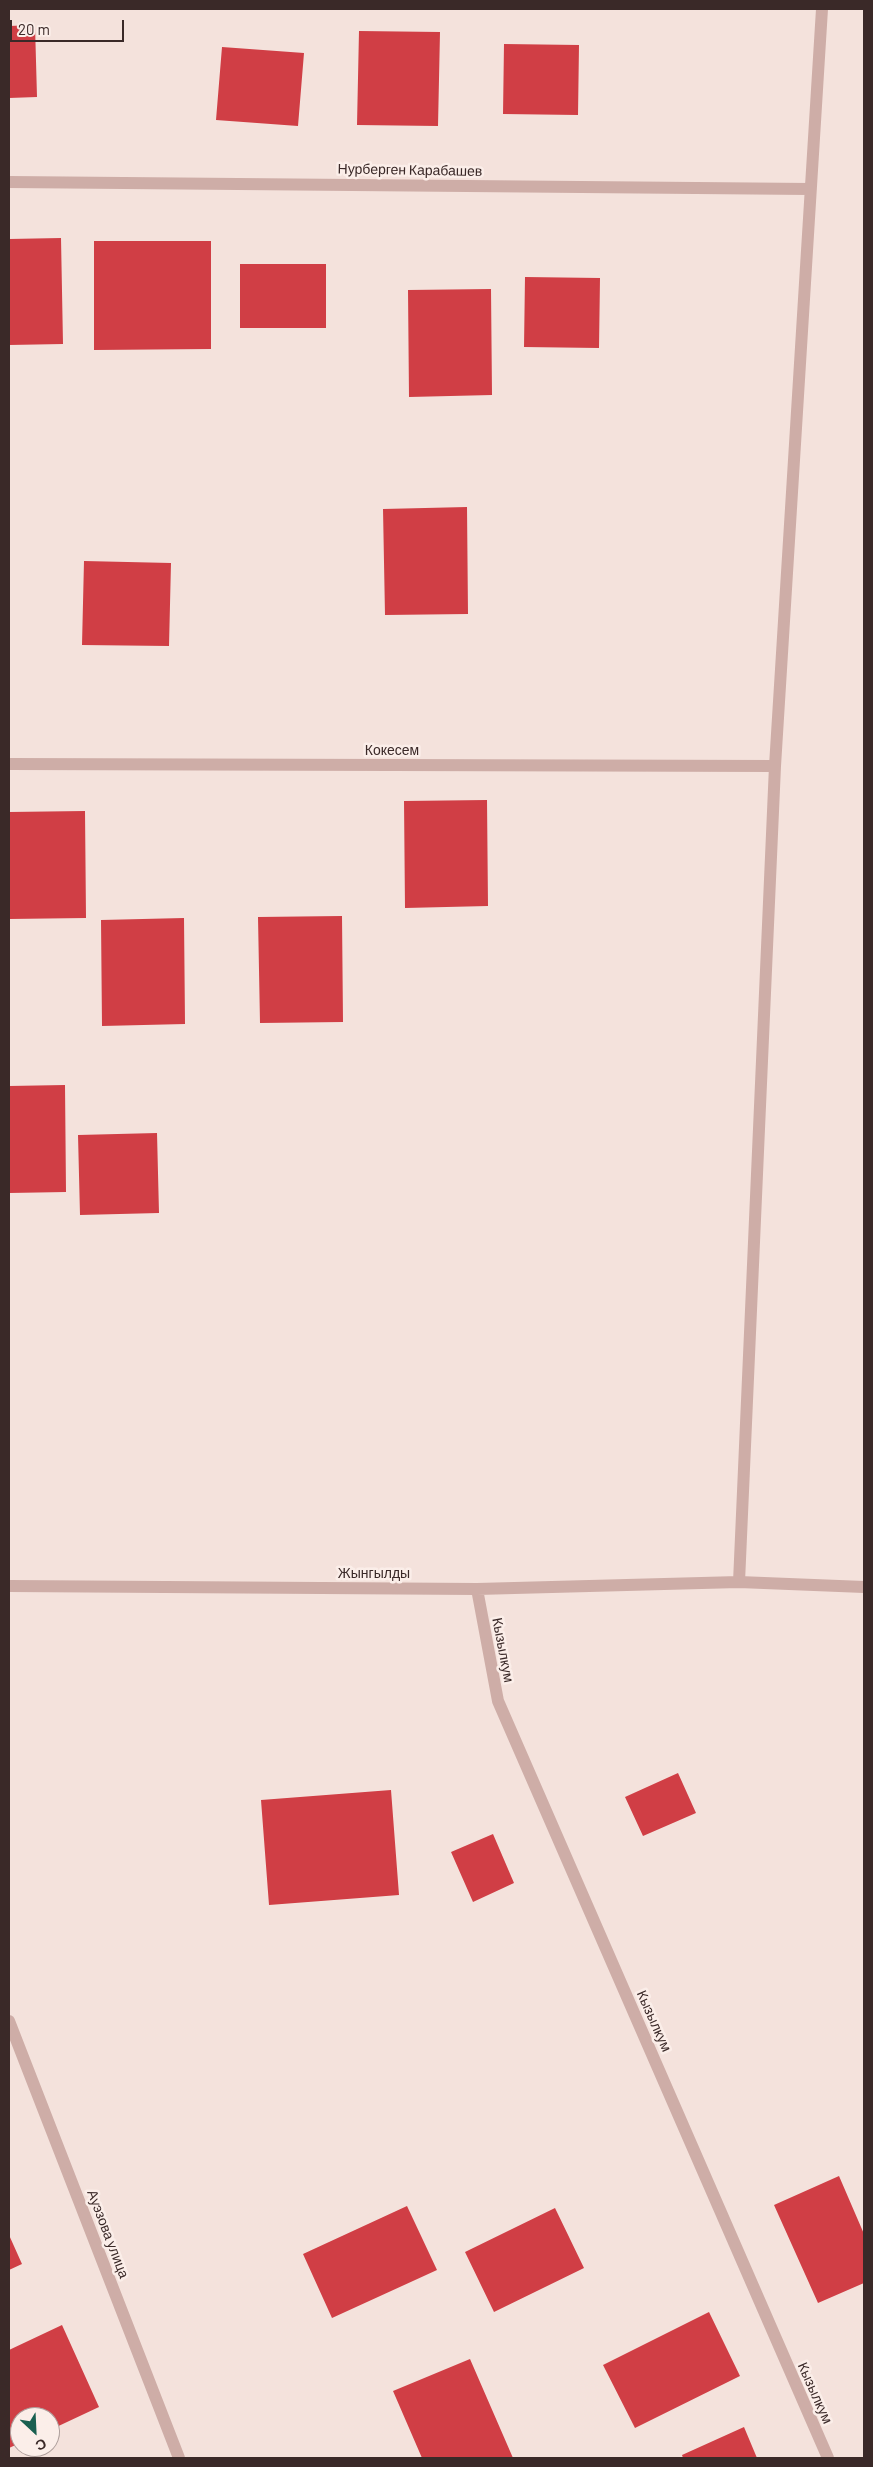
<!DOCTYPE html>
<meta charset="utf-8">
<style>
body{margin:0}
#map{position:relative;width:873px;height:2467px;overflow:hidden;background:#f4e2dc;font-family:Barlow,sans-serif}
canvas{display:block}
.frame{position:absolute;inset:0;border:10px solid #3a2928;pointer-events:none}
.north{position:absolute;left:10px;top:2407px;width:50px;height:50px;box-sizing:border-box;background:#fbeee9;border:1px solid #ae9f9c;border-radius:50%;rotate:155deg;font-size:14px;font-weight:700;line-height:20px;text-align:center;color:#3a2928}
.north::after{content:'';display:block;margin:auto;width:18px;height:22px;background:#195f50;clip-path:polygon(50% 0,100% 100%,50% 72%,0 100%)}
.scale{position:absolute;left:10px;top:20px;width:114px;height:22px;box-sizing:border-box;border:2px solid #3a2928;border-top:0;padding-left:6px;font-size:15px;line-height:18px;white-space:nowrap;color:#3a2928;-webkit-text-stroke:4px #fbeee9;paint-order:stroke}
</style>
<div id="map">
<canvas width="873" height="2467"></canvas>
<div class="frame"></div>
<div class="north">С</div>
<div class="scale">20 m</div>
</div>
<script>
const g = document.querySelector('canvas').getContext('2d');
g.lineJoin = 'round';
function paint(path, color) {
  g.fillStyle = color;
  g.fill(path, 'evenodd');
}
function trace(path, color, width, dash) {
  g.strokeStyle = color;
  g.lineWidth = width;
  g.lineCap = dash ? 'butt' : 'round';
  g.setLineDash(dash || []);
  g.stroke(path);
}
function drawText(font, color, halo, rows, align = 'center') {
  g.font = font + ' Barlow,sans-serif';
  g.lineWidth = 5;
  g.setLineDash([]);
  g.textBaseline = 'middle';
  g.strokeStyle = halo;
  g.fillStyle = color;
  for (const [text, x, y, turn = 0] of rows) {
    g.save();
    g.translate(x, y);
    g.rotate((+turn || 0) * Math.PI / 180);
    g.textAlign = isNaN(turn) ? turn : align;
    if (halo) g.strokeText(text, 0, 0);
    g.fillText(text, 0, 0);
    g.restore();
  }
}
paint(new Path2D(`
 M35 25 37 97 9 98V26Z
 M359 31 440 32 438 126 357 125Z
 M504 44 579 45 578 115 503 114Z
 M222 47 304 53 298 126 216 120Z
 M61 238 63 344 9 345V239Z
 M94 241H211V349L94 350Z
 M240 264H326V328H240Z
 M525 277 600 278 599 348 524 347Z
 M491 289 492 395 409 397 408 290Z
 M467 507 468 614 385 615 383 509Z
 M84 561 171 563 169 646 82 645Z
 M487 800 488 906 405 908 404 801Z
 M85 811 86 918 9 919V812Z
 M342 916 343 1022 260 1023 258 917Z
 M184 918 185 1024 102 1026 101 920Z
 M65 1085 66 1192 9 1193V1086Z
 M157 1133 159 1213 80 1215 78 1135Z
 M678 1773 696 1813 643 1836 625 1797Z
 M391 1790 399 1895 269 1905 261 1800Z
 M493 1834 514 1883 473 1902 451 1852Z
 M839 2176 864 2234V2283L818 2303 774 2205Z
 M407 2206 437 2270 332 2318 303 2254Z
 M555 2208 584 2268 494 2312 465 2252Z
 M9 2235 22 2264 9 2270Z
 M709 2312 740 2376 635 2428 603 2365Z
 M62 2325 99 2407 50 2430V2417H20V2443L9 2448V2350Z
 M470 2359 513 2458H422L393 2391Z
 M744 2427 757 2458H683L682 2455Z`), '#d03e45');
trace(new Path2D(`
 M9 182 810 189
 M9 764 775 766
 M739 1582 775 766 822 9
 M9 1586 477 1589 739 1582 864 1587
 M477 1589 498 1701 828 2458
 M9 2021 179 2458`), '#ceada7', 12);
drawText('14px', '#3a2928', '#fbeee9', [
 ["Нурберген Карабашев",410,170,1],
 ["Кокесем",392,750],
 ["Жынгылды",374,1573],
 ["Кызылкум",503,1650,79],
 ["Кызылкум",654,2021,66],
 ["Ауэзова улица",108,2234,69],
 ["Кызылкум",815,2393,66]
]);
</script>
